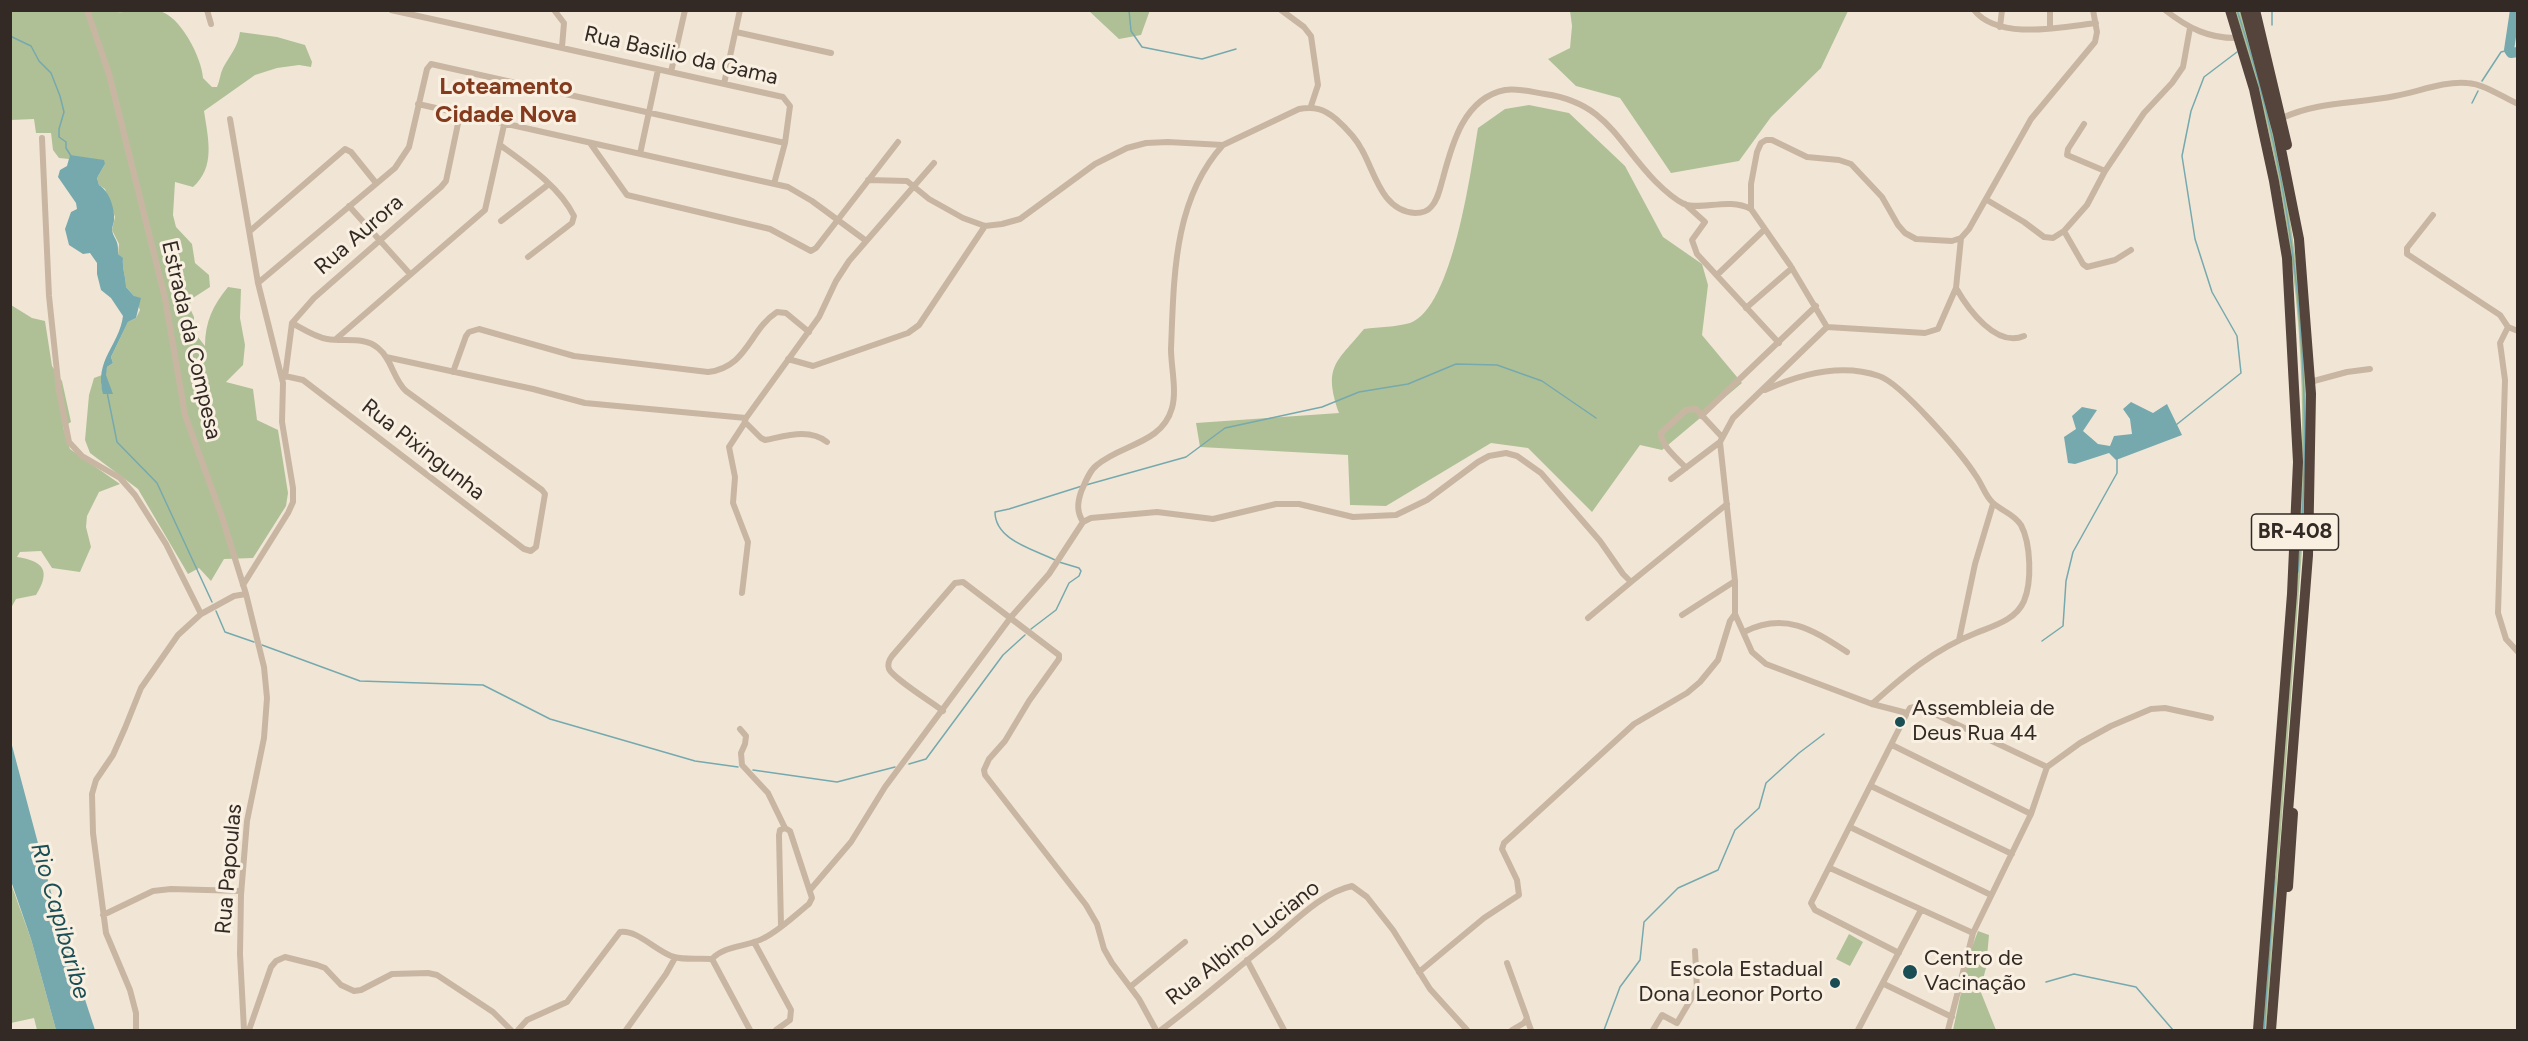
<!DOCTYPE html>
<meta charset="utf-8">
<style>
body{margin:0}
#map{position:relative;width:2528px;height:1041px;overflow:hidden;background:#f1e6d6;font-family:Figtree,sans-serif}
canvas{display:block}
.frame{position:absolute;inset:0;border:12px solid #332a25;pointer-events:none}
</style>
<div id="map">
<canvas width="2528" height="1041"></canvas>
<div class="frame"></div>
</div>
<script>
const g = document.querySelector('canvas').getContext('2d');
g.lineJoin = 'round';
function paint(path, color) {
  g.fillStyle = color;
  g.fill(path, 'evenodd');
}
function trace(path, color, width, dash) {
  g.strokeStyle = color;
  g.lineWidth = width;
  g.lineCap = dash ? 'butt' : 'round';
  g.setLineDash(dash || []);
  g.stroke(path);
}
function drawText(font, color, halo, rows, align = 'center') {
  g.font = font + ' Figtree,sans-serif';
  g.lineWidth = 6;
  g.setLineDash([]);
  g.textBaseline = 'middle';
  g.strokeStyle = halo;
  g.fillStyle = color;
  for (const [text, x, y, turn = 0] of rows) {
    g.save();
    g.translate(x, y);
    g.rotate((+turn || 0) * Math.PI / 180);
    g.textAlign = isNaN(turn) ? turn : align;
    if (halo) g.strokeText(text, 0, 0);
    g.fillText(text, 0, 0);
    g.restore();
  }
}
paint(new Path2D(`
 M108 10C122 16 142 7 159 11 180 15 202 58 203 78L212 87H217C220 80 220 74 223 68 230 55 238 47 240 32L277 37 305 45 312 62 311 67 299 65 277 68 255 75 204 111C208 138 216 167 193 187L175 182 173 215 176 227 192 244 195 263 209 275 210 287 193 298 189 306 194 317V332L205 346C205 322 213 305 228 287L241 289 240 318 245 345 243 365 226 382 253 389 257 420 278 430 288 493 286 506 253 558 224 559 211 581 199 568 188 574 138 489 90 453 85 440 89 395 94 378 102 375 101 388 107 367 113 363 111 357 128 322 136 318 140 310 134 296 126 287C126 277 122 269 123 259L118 254 119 244 112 230 115 217 105 189 99 185 97 178 105 164 70 156 69 159 59 158 53 150 51 133H36L34 119 11 120 10 11Z
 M1150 10 1141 35 1119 39 1089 11Z
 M1570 11V10L1848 11 1821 68 1771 117 1739 161 1671 173 1620 98 1576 86 1548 59 1570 48 1572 26Z
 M2235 11H2242L2283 171 2299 282 2307 378 2304 523 2266 1030H2262C2270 915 2278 800 2286 685 2291 615 2298 544 2301 474 2308 318 2283 158 2235 11Z
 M1529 105 1569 113 1625 166 1663 237 1702 264 1708 285 1702 335 1742 383 1662 450 1640 445 1592 512 1528 448 1491 443 1386 506 1350 505 1348 455 1200 447 1196 423 1339 413C1323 366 1336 363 1364 329 1379 327 1396 327 1410 323 1453 308 1471 169 1478 128L1505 109Z
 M11 305 32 318 45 321 52 366 62 381 71 422 63 427 70 449 120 484 99 492 87 516 86 527 91 547 80 572 52 568 41 551 20 552 17 557C44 561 51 571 36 595L16 599 11 608Z
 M10 881 31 939 56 1030H37L34 1018 11 1023Z
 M1978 931 1989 935 1986 968 1980 990 1996 1030H1953L1969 955Z
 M1849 934 1863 942 1850 966 1836 959Z`), '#b0c096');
paint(new Path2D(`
 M70 155 104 160 105 164 97 178 99 185C109 191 115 208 114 220 114 223 112 226 112 230 114 240 119 239 118 254L123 258C122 269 126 277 126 287L134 296 141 298 136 318 128 322 111 357 113 363 107 367 106 375 113 394H103C94 360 119 346 123 316L111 298 101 290 97 274V263L90 253 83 254 69 245 65 229 71 212 77 209 76 203 58 177 60 170 67 166Z
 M2131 402 2153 413 2167 404 2182 435 2116 460 2109 453 2075 464 2068 463 2064 437 2076 429 2072 416 2082 407 2097 410 2083 431 2098 444 2110 446 2114 436 2132 434 2130 419 2123 409Z
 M10 738 56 911 95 1030H56L31 939 11 881Z`), '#75a9ae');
trace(new Path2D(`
 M1129 10 1131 31 1142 47 1202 59 1236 49
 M2237 10C2297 190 2316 384 2298 572
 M2272 25V10
 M10 36 31 46 39 61 51 73 60 96 64 112 59 129V137L66 142V148L71 156
 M2482 81 2501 52 2509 50
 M2472 103 2478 91
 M107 392 117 442 157 483 212 602
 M2176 425 2241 373 2237 336 2212 292 2195 239 2182 156 2191 111 2204 77 2237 52
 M1086 485 1186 457 1225 428 1322 407 1359 392 1408 384 1456 364 1497 365 1542 381 1596 418
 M1055 560C1033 549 995 540 995 512L1009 509 1082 486
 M216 611 225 632 254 642
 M1031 629 1056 610 1069 583 1079 576 1081 571 1079 568 1059 562
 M2042 641 2063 626 2066 581 2073 552 2117 473V459
 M262 645 360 681 483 685 550 719 695 761 738 767
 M909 764 926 759 1003 655 1025 635
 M753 770 837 782 895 767
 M2046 982 2074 974 2136 987 2173 1030
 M1604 1030 1620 987 1640 960 1644 922 1678 888 1718 870 1735 830 1759 808 1766 783 1799 753 1824 734
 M2264 1030 2275 876`), '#75a9ae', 1.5);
trace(new Path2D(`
 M2515 10 2509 50 2511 53 2518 52`), '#75a9ae', 10);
trace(new Path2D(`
 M87 10 109 74 165 298 185 415 222 517 246 594 264 667 267 698 264 738 247 821 241 895 240 954 244 1030
 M207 10 211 24
 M391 10 783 97 790 106 785 143 774 184
 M554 10 564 23 562 47
 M1281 10 1304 27 1311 36 1318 85 1311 106
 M1974 10C1998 41 2062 27 2096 23
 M2165 10C2188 28 2209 39 2239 38
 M2000 27 2002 10
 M2050 27V10
 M736 32 831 53
 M671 72 685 10
 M724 84 740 10
 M418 104 788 187 812 201 865 240
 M2282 118C2319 101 2356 104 2395 96 2418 92 2443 81 2467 83 2485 84 2502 97 2518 104
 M230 119 258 283 283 383 282 422 293 488V502L288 513 243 585
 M2084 124 2068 149 2067 155 2105 171
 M42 138 49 296 59 391 69 442 82 456 120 478 135 495 166 544 201 614
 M590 143 627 195 770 229 811 251 816 248 898 142
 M500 145C526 164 559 186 574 216L572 223 528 257
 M640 154 658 70
 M868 180 907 181 929 199 963 218 985 226 1002 224 1020 219 1095 164 1127 148 1146 143 1168 142 1223 145 1299 109C1314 106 1324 109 1336 119 1346 128 1356 138 1362 150 1375 173 1382 211 1415 213 1421 213 1427 212 1431 207 1438 200 1440 188 1443 178 1452 144 1464 98 1505 90 1518 88 1532 92 1545 94 1607 103 1617 142 1655 181 1663 189 1674 199 1684 204 1702 211 1728 197 1751 209
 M1987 200 2024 222 2044 237 2053 238 2064 231 2087 205 2105 171 2144 113 2172 83 2183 67 2190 28
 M1685 204 1705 222 1692 240 1697 254 1779 343
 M349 206 410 274
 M2433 215 2407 248V254L2500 315 2508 327 2500 343 2505 380 2498 613 2506 639 2518 652
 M501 221 549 184
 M250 231 345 149 351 152 376 183
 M2064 231 2083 264 2087 267 2115 260 2131 250
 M1717 275 1765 229
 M258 283 395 168 409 147 427 69 431 64 785 143
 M1956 288C1968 309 1996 348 2024 336
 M1746 308 1792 268
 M1827 327 1925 333 1938 329 1956 288 1961 238
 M2508 327 2518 331
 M336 339 485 210 504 125
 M386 357 533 389 585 403 746 418 819 317 836 281 849 261 934 163
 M788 359 813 366 908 333 919 325 985 226
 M453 372 466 336 469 332 479 329 574 356 708 372C748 367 749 330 777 312L786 313 809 332
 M285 376 303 380 524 549 531 551 536 547 545 494 542 490 406 391C393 379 392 359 378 348 364 336 344 342 327 339 315 337 303 329 292 323
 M285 377 292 323 314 298 441 187 446 181 460 114
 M2310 382 2347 372 2370 369
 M1765 390C1800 374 1842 363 1879 376 1901 383 1962 454 1976 476 1982 484 1985 496 1993 503 2002 511 2014 514 2021 525 2031 544 2032 582 2024 601 2016 620 1993 626 1976 633 1935 649 1904 675 1872 704
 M1701 416 1816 306
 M745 422 761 438 765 440C786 436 809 428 827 442
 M1686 468C1677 458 1661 446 1661 433L1686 410 1696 409 1722 437
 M1671 479 1720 442 1733 418 1827 327 1790 265 1751 209V184L1757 152 1761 143 1766 140H1772L1807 157 1839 160 1851 164 1882 197 1898 225 1905 233 1916 239 1952 241 1961 238 1969 229 2031 119 2095 42 2097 32 2093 10
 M1083 522C1077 512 1077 504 1081 492 1085 483 1089 471 1097 465 1121 444 1162 444 1172 408 1177 390 1171 367 1171 349 1174 278 1173 200 1223 145
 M742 593 748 542 733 503 735 477 729 447 744 424 746 418
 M1735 614 1752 652 1766 664 1872 704 1907 713
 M1682 615 1735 581
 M1588 618 1631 582
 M1744 632C1785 611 1813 630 1847 652
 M1959 640 1975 564 1993 504
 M943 711C933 703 893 678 889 669 887 664 889 660 892 656L955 583 963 582 1059 655V659L1029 701 1005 741 989 759 984 770 985 775 1086 905 1097 924 1104 949 1112 963 1139 999 1156 1030
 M740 729 746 736 745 744 741 753 742 765 768 793 785 828
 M1892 745 2031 814
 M1871 786 2012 854
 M1850 827 1991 895
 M1830 868 1973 933
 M810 890 851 842 885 787 1011 617 1049 574 1083 522 1091 518 1157 512 1213 519 1276 504H1299L1353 517 1396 515 1427 500 1478 462 1489 456 1506 453 1517 456 1541 473 1600 541 1623 574 1631 582 1727 504
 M103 915 153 891 171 889 241 891
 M754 942 791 1010 790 1020 776 1030
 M1899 953 1815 910 1811 903 1907 713 1910 708 1918 706 2047 767
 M712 959 750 1030
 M1247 960 1284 1030
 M1507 963 1527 1018 1524 1023 1512 1030
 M1419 972 1484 918 1519 895 1517 880 1502 849 1504 843 1634 724 1687 693 1700 682 1718 660 1730 621 1735 614V581L1720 442
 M1884 984 1952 1017
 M1130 987 1185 942
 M1527 1019 1531 1030
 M136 1030V1013L130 990 106 933 93 833 92 794 96 780 113 755 125 728 141 688 178 635 201 614 234 596 246 594
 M249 1030 271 967 276 961 285 957 317 965 325 968 341 985 354 991 361 990 392 974 428 973 437 975 493 1012 511 1030
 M518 1030 527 1020 567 1002 620 932C637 929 657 952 674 957 685 960 700 958 712 959 725 945 748 947 764 938 780 930 794 916 809 904L812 898 790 831 785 828 780 830 779 835 781 926
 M626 1030 666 974 675 958
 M1161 1030C1200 1001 1237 968 1276 937 1298 918 1324 892 1352 886L1367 897 1393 930 1430 989 1467 1030
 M1653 1030 1662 1015 1677 1023 1697 989 1695 951
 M1858 1030 1921 910
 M1948 1030 1973 933 2031 814 2047 767 2080 743 2111 726 2151 709 2165 708 2211 718`), '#c9b6a2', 6);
trace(new Path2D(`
 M2230 10 2254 89 2274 181 2287 258 2298 462 2292 594 2258 1030
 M2245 10 2278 134 2299 239 2311 394 2308 555 2271 1030
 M2255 10 2287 145
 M2288 887 2293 813`), '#54443c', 10);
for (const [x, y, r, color] of [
 [1900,722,6,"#1a4e55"],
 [1910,972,8,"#1a4e55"],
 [1835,983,6,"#1a4e55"]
]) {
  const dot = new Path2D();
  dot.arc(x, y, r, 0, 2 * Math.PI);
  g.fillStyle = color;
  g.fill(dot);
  trace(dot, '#f9f0e2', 2);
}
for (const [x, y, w] of [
 [2295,532,87]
]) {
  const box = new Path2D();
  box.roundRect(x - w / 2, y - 18, w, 36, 4.5);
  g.fillStyle = '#f9f0e2';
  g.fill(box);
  trace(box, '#332a25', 1.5);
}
drawText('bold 21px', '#332a25', null, [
 ["BR-408",2295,532]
]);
drawText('22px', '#332a25', '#f9f0e2', [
 ["Rua Basilio da Gama",681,56,13],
 ["Rua Aurora",359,235,-41],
 ["Estrada da Compesa",191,340,77],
 ["Rua Pixingunha",423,450,38],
 ["Rua Papoulas",229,869,-85],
 ["Rua Albino Luciano",1243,943,-38]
]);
drawText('22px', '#332a25', '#f9f0e2', [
 ["Assembleia de",1912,709],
 ["Deus Rua 44",1912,734],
 ["Centro de",1924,959],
 ["Vacinação",1924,984],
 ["Escola Estadual",1823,970,"right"],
 ["Dona Leonor Porto",1823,995,"right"]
], 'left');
drawText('bold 24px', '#833a1d', '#f9f0e2', [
 ["Loteamento",506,87],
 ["Cidade Nova",506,115]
]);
drawText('italic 24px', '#1a4e55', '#f9f0e2', [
 ["Rio Capibaribe",60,921,74]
]);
</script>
